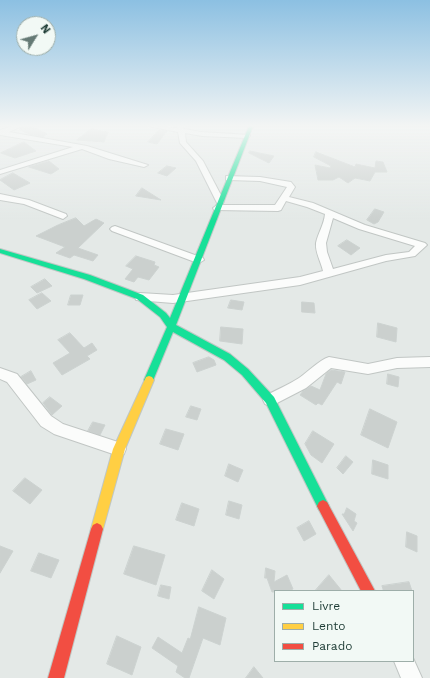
<!DOCTYPE html>
<style>
body{margin:0}
#map{position:relative;width:430px;height:678px;overflow:hidden;background:#e4e9e7;font-family:"Work Sans",sans-serif}
canvas{display:block}
.legend{position:absolute;left:274px;top:590px;width:140px;height:72px;box-sizing:border-box;background:#f2f9f5;border:1px solid #9eaea9;margin:0;padding:5px 7px;list-style:none;font-size:12px;color:#203e37}
.legend li{display:flex;align-items:center;gap:8px;height:20px}
.legend b{width:20px;border:1px solid #9eaea9}
.north{position:absolute;left:16px;top:16px;width:40px;height:40px;box-sizing:border-box;background:#f2f9f5;border:1px solid #9eaea9;border-radius:50%;rotate:53deg;font-size:11px;font-weight:700;line-height:16px;text-align:center;color:#203e37}
.north::after{content:'';display:block;margin:auto;width:14px;height:18px;background:#657a75;clip-path:polygon(50% 0,100% 100%,50% 72%,0 100%)}
</style>
<div id="map">
<canvas width="430" height="678"></canvas>
<ul class="legend">
<li><b style="height:5px;background:#16e098"></b>Livre</li>
<li><b style="height:5px;background:#ffcf43"></b>Lento</li>
<li><b style="height:5px;background:#f24e42"></b>Parado</li>
</ul>
<div class="north">N</div>
</div>
<script>
const g = document.querySelector('canvas').getContext('2d');
g.lineJoin = 'round';
function paint(path, color) {
  g.fillStyle = color;
  g.fill(path, 'evenodd');
}
function trace(path, color, width, dash) {
  g.strokeStyle = color;
  g.lineWidth = width;
  g.lineCap = dash ? 'butt' : 'round';
  g.setLineDash(dash || []);
  g.stroke(path);
}
const building = new Path2D(`
 M23 126H31L47 134 43 137 29 134 19 129Z
 M91 129 108 132 104 142 77 140Z
 M159 130 167 131 157 144 148 142Z
 M24 142 36 151 15 158 1 153Z
 M250 151 274 156 269 163 249 153Z
 M316 152 355 167 356 164 375 168 376 161 383 162 387 172H375L370 181 355 178 348 183 339 177 333 180H318L315 165 330 168 331 166 314 157Z
 M49 161 59 169 51 174 29 167Z
 M167 166 176 168 167 176 158 173Z
 M13 173 30 183 14 190 0 180Z
 M142 188 161 200 136 196Z
 M375 209 384 212 378 222 374 224 367 220Z
 M76 218 84 226 96 219 104 223 78 248 98 255 93 261 74 255 70 258 56 253 65 247 36 236 58 225Z
 M347 240 360 248 351 255 338 246Z
 M136 256 155 262 154 265 159 267 149 280 138 277 134 282 125 279 133 269 126 266Z
 M45 279 52 286 37 293 31 287Z
 M42 293 51 301 37 309 29 300Z
 M71 295H83L80 305H68Z
 M231 300 244 302 242 310 228 308Z
 M302 302 314 303 315 313 302 312Z
 M378 323 397 328 396 342 377 337Z
 M221 327 243 329 242 344 220 341Z
 M70 333 84 348 92 343 97 350 87 356 90 359 62 375 53 363 70 353 58 340Z
 M209 357 214 360 216 365 197 372 193 363Z
 M331 370 345 372 341 384 337 382 322 405 318 403 316 405 300 395 303 391 311 386 320 390 326 374Z
 M31 371 36 380 27 384 21 377Z
 M388 374 399 377 398 387 387 384Z
 M50 397 62 406 52 415 43 403Z
 M191 406 201 409 197 420 186 417Z
 M370 409 397 422 388 448 361 435Z
 M93 422 105 425 100 435 88 431Z
 M166 429 184 434 178 450 160 444Z
 M313 431 334 444 322 463 311 455 305 444Z
 M346 456 353 462 343 474 337 468Z
 M373 460 388 465V479L372 474Z
 M229 464 243 470 238 482 225 476Z
 M25 478 42 490 30 504 13 491Z
 M229 501 242 505 239 519 226 515Z
 M182 503 199 509 194 526 176 520Z
 M347 508 356 514 354 521 357 523 353 531 342 514H344Z
 M309 521 316 534 304 541 297 528Z
 M407 532 417 536V552L406 547Z
 M0 546 13 551 0 573Z
 M134 546 165 555 156 585 124 574Z
 M39 553 59 560 51 578 31 571Z
 M266 568 275 571 274 582 287 575 293 589 288 591 272 592 267 578H265Z
 M212 570 224 579 214 599 202 591Z
 M329 575 342 591H315Z
 M409 582 412 591H383V589L382 586Z
 M161 585 171 587 169 599 158 596Z
 M199 607 226 618 220 645 203 638 189 678H185L176 672 178 666 152 648 158 637 182 653 188 638 190 639Z
 M117 636 141 647 132 675 107 664Z
 M254 667 263 678H246Z`);
paint(building, '#cbd0ce');
trace(building, '#ccd2d0', 1);
const street = new Path2D(`
 M13 126H22L9 132 87 146 148 165 144 167 109 159 82 149 0 174V170L73 147 0 135V130Z
 M148 126 177 128V126H183L184 129 202 132 249 135 250 136 247 138 202 136 185 133 186 142 203 161 224 201 223 203H217L196 161 180 143 178 132Z
 M226 176 260 177 291 182 295 187 289 197 313 203 365 225 425 243 427 245 415 256 386 261 300 285 173 303 136 300 135 297 136 294 140 293 173 295 300 277 323 271C321 262 315 252 316 243 318 233 324 225 325 214L307 207 286 201 281 210 278 211 214 210 213 208 217 205H275L287 187 260 181 229 180H226ZM333 218 359 229 415 246 409 252 386 255 333 269 327 252 326 243Z
 M0 194 29 200 66 214 67 216 63 219 24 204 0 200Z
 M115 226 203 258 204 260 199 263 195 262 112 231 110 229 112 227Z
 M329 357 368 364 397 358 430 357V367L397 368 368 374 331 368 306 388 275 404 270 406 265 404 263 400 265 396C276 390 288 385 299 378 308 372 319 360 329 357Z
 M0 368 17 374 51 416 63 424 124 444 126 449 124 454 119 456 54 434 41 426 7 382 0 379Z
 M413 658 422 678H401L394 661H413Z`);
const fast = new Path2D(`
 M249 126H253L176 325 230 354 248 369 274 397 327 502 329 506 327 510 323 512 319 510 266 403 242 375 224 360 173 332 152 383 149 384 146 383 144 380 167 327 160 317 137 299 84 279 0 253V249L90 275 143 295 166 313 170 318Z`);
const slow = new Path2D(`
 M149 376 152 377 154 380 125 449 103 529 101 533 97 535 93 533 91 529 113 449 146 377Z`);
const jam = new Path2D(`
 M323 500 327 502 375 591H361L317 506 319 502Z
 M97 523 101 525 103 529 64 678H48L91 529 93 525Z`);
trace(street, '#c1c6c4', 2);
trace(fast, '#bfc7c4', 2);
trace(slow, '#bfc7c4', 2);
trace(jam, '#bfc7c4', 2);
paint(street, '#fbfcfb');
paint(fast, '#16e098');
paint(slow, '#ffcf43');
paint(jam, '#f24e42');
const sky = g.createLinearGradient(0, 0, 0, 221);
sky.addColorStop(0, '#8cc0e2');
sky.addColorStop(0.57, '#f3f5f4');
sky.addColorStop(1, '#f3f5f400');
g.fillStyle = sky;
g.fillRect(0, 0, 430, 221);
</script>
